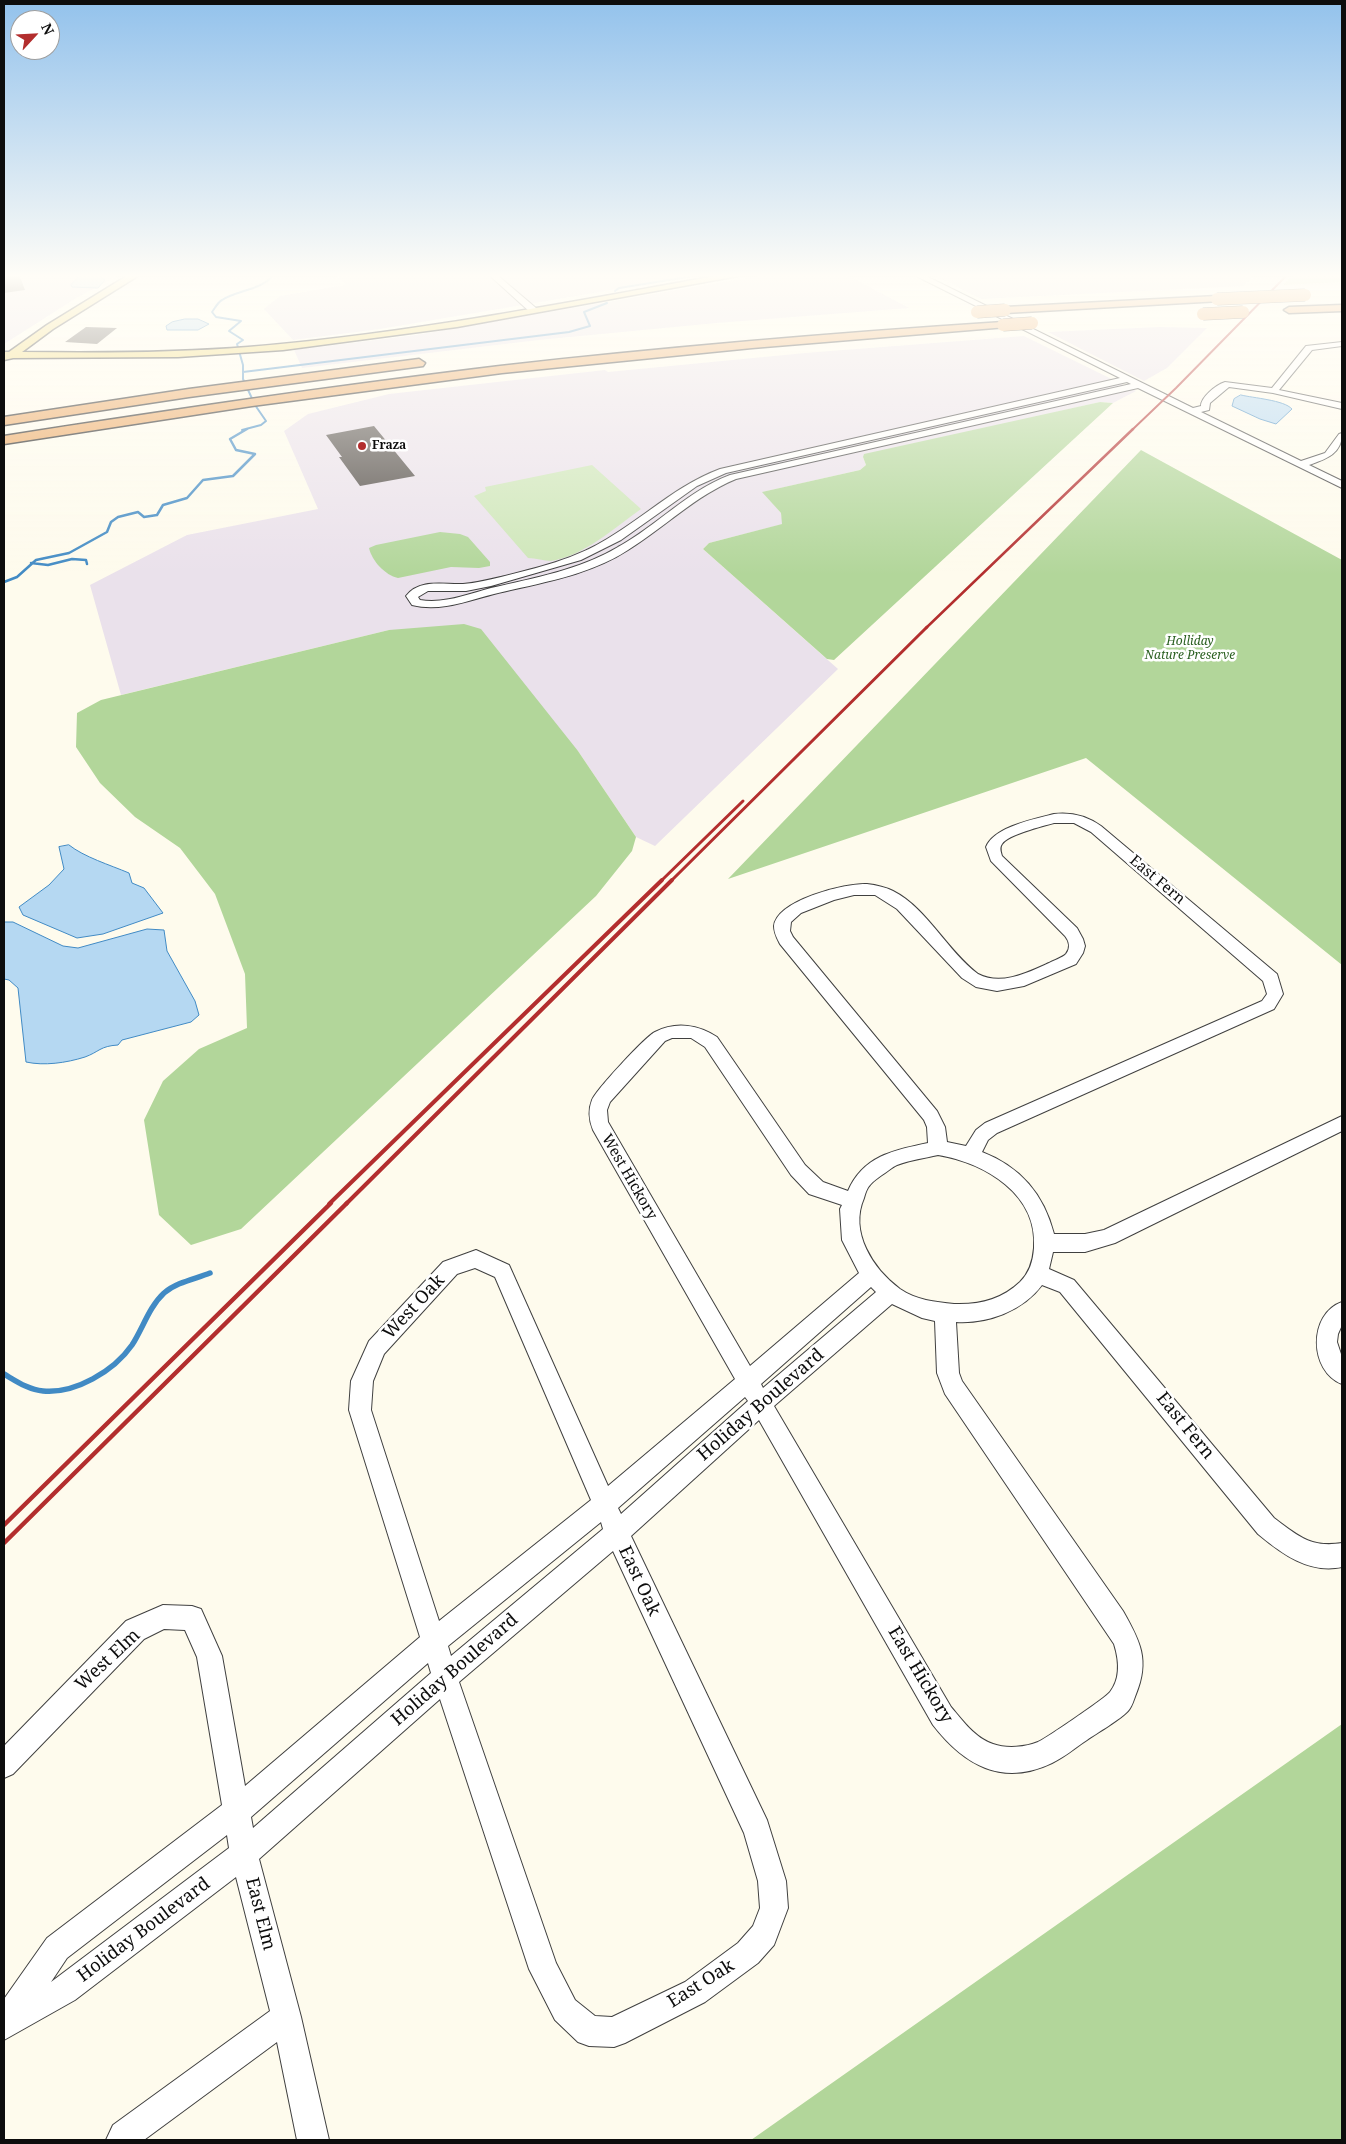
<!DOCTYPE html>
<style>
body{margin:0}
#map{position:relative;width:1346px;height:2144px;overflow:hidden;background:#fefbed;font-family:"Noto Serif",serif}
canvas{display:block}
.frame{position:absolute;inset:0;border:5px solid #0d0d0d;pointer-events:none}
.north{position:absolute;left:10px;top:10px;width:50px;height:50px;box-sizing:border-box;background:#fff;border:1px solid #9e9e9e;border-radius:50%;rotate:65deg;font-size:14px;font-weight:700;line-height:20px;text-align:center;color:#0d0d0d}
.north::after{content:'';display:block;margin:auto;width:18px;height:22px;background:#b32e2e;clip-path:polygon(50% 0,100% 100%,50% 72%,0 100%)}
</style>
<div id="map">
<canvas width="1346" height="2144"></canvas>
<div class="frame"></div>
<div class="north">N</div>
</div>
<script>
const g = document.querySelector('canvas').getContext('2d');
g.lineJoin = 'round';
function paint(path, color) {
  g.fillStyle = color;
  g.fill(path, 'evenodd');
}
function trace(path, color, width, dash) {
  g.strokeStyle = color;
  g.lineWidth = width;
  g.lineCap = dash ? 'butt' : 'round';
  g.setLineDash(dash || []);
  g.stroke(path);
}
function drawText(font, color, halo, rows, align = 'center') {
  g.font = font + ' "Noto Serif",serif';
  g.lineWidth = 5;
  g.setLineDash([]);
  g.textBaseline = 'middle';
  g.strokeStyle = halo;
  g.fillStyle = color;
  for (const [text, x, y, turn = 0] of rows) {
    g.save();
    g.translate(x, y);
    g.rotate((+turn || 0) * Math.PI / 180);
    g.textAlign = isNaN(turn) ? turn : align;
    if (halo) g.strokeText(text, 0, 0);
    g.fillText(text, 0, 0);
    g.restore();
  }
}
paint(new Path2D(`
 M4 274H121L78 297 4 344Z
 M335 274H706L380 329 293 340 264 309 280 296 346 285Z
 M770 274H845L909 308 716 323 539 340 302 368 294 350 416 335Z
 M932 274H1257L1243 286 981 299Z
 M1159 327 1207 328 1167 368 1144 381 1048 332Z
 M1024 336 1136 391 1113 403 1100 402 863 457 866 465 860 470 763 492 781 513 783 524 709 543 703 549 838 669 655 846 636 837 578 751 389 630 121 695 90 585 187 535 318 509 284 431 308 414 389 394 605 370 608 372 805 353Z`), '#eae1eb');
paint(new Path2D(`
 M1293 274H1339L1342 277V282L1283 285Z
 M592 465 641 509C614 528 584 556 551 561 544 561 536 558 528 558L474 496 486 491 485 487Z`), '#cee6b9');
paint(new Path2D(`
 M1100 402 1113 403 834 660 827 659 703 549 709 543 782 524 781 513 762 492 860 470 866 465 863 457 864 454Z
 M1141 450 1342 560V965L1086 758 728 879Z
 M440 532 460 534 468 537 490 562V566L479 568 451 567 398 578C385 575 372 561 369 548L376 545Z
 M464 624 481 629 578 751 636 837 632 851 596 896 241 1229 191 1245 159 1215 144 1120 163 1081 199 1049 247 1028 245 974 215 894 180 848 135 817 100 783 76 747 77 713 101 700 389 630Z
 M1342 1724V2140H751Z`), '#b2d69a');
const water = new Path2D(`
 M82 274H97L105 280 98 288 72 287 71 285Z
 M185 319H198L209 324 198 330H167L166 326 172 322Z
 M1241 395C1253 398 1284 400 1292 409L1276 424 1260 419 1232 406 1234 399Z
 M69 845C84 857 110 865 129 873L132 883 144 888 163 913 103 934 77 938 23 915 19 907 49 885 64 869 59 847Z
 M4 922H13L63 946 78 948 147 929 164 930 167 951 195 1001 199 1015 191 1022 122 1040 118 1045C100 1046 99 1052 85 1057 66 1063 44 1066 26 1062L18 988 9 980 4 979Z`);
paint(water, '#b5d8f2');
trace(water, '#418ac4', 1);
trace(new Path2D(`
 M615 291 619 288 700 275
 M243 372 569 332 590 326 584 312 607 303
 M242 430 261 425 266 421 255 405 243 379V365L237 344 243 340 229 331 241 321 216 317 212 312C215 308 218 302 222 300 237 290 263 290 274 274`), '#418ac4', 2);
trace(new Path2D(`
 M31 563 48 565 72 559 86 560 87 564
 M4 582 17 577 36 560 69 553 107 532 111 522 118 517 138 512 144 517 157 515 163 505 187 498 203 480 233 476 255 454 236 450 230 439 247 429`), '#418ac4', 2.5);
trace(new Path2D(`
 M4 1374C16 1381 29 1390 43 1391 75 1394 114 1371 132 1345 143 1328 149 1307 164 1293 177 1282 195 1279 210 1273`), '#418ac4', 5.5);
paint(new Path2D(`
 M4 274H19L25 290 4 293Z
 M86 327 117 328 97 344 65 342Z
 M374 426 415 476 360 486 339 457H342L326 435Z`), '#544e4a');
const minor = new Path2D(`
 M488 274H496L536 308V312H530Z
 M912 274H922L1193 408 1201 406C1201 397 1216 385 1225 382L1272 388 1306 346 1342 342V346L1312 350 1279 390 1342 403V409L1273 393 1229 387 1210 403 1209 410 1201 412 1301 461 1325 453 1339 434 1342 433C1342 454 1326 459 1309 465L1342 481V488L1138 388 736 479C695 496 665 527 628 550 588 576 539 583 494 594 467 601 440 612 412 605L406 596C420 578 444 585 463 584 476 583 488 580 501 577 537 568 575 559 607 539 646 516 677 485 720 469L1120 378ZM1127 382 1131 384 730 475C686 492 658 525 618 547 579 570 534 578 491 588 468 594 445 604 420 600L418 597 428 591H466L491 586 581 560 621 540 697 486 726 473Z
 M1054 814C1071 812 1087 816 1101 826L1277 974 1283 994 1274 1009 997 1133 988 1140 982 1152C1021 1167 1044 1195 1054 1234H1085L1104 1230 1342 1116V1131L1115 1243 1085 1252H1053L1049 1269 1074 1280 1274 1518C1298 1536 1311 1548 1342 1543V1567C1309 1574 1282 1554 1258 1534L1060 1292 1042 1285C1023 1311 987 1324 956 1322L959 1373 962 1381 1123 1611C1140 1641 1150 1660 1136 1694 1134 1699 1132 1707 1128 1711 1121 1719 1097 1733 1087 1740 1076 1747 1065 1757 1052 1763 1002 1787 964 1765 933 1725L759 1420 631 1536 767 1820 786 1881 788 1908 774 1945 758 1963 705 2002 625 2043 614 2047 589 2046 578 2042 555 2020 529 1969 440 1699 259 1859 301 2017 329 2140H297L277 2042 144 2140H106L113 2125 270 2011 236 1877 75 2000 4 2040V1999L47 1938 222 1805 197 1657 185 1630 164 1629 144 1639 13 1774 4 1778V1746L126 1621 163 1605 192 1606 201 1609 222 1656 245 1786 420 1637 349 1410 351 1381 369 1341 443 1262 476 1250 509 1265 608 1486 735 1379 593 1130C589 1120 588 1110 592 1100 596 1090 645 1037 655 1032 676 1021 699 1025 717 1037L805 1165 823 1182 848 1191C863 1156 894 1150 928 1143L927 1127 924 1120 780 944C777 938 774 933 774 926 777 900 845 883 867 884 876 885 885 887 893 891 927 908 947 951 978 974 1001 986 1027 973 1049 963 1054 960 1062 958 1066 954 1071 948 1069 941 1065 936L991 861 986 847C994 827 1034 819 1054 814ZM1054 823H1074L1091 832 1263 981 1267 994 1262 1001 985 1123 976 1130 966 1146 947 1142 945 1127 937 1111 793 937 790 931 791 922 801 913 834 900 854 895H875L897 909 962 978 976 987 997 991 1024 986 1076 964 1083 953 1085 946 1083 939 1077 928 1002 856C1001 852 999 848 1002 844 1007 835 1043 826 1054 823ZM672 1038H691L705 1047 791 1175 809 1194 842 1205 840 1209 842 1240 859 1273 750 1366 608 1122 607 1110 610 1102 665 1041ZM938 1155C985 1163 1038 1194 1034 1248 1033 1261 1030 1272 1020 1282 1001 1300 979 1305 954 1304 935 1302 916 1300 900 1289 873 1269 849 1232 864 1198 865 1194 867 1188 870 1185 873 1181 878 1178 882 1175 887 1172 892 1167 897 1165 910 1160 925 1158 938 1155ZM475 1268 495 1277 591 1500 439 1621 371 1410 373 1381 384 1354 457 1274ZM871 1287 876 1292 763 1388 761 1384ZM892 1304 922 1318 935 1321 937 1373 945 1394 1114 1644C1119 1660 1121 1678 1110 1692 1107 1697 1045 1739 1038 1742 1026 1747 1007 1749 993 1744 975 1738 963 1721 951 1707L774 1406ZM745 1397 748 1401 621 1514 618 1508ZM601 1522 603 1529 451 1656 448 1646ZM613 1551 744 1833 758 1881 760 1908 753 1926 738 1943 685 1982 612 2017 595 2016 575 2000 556 1963 459 1682ZM428 1663 431 1673 253 1828 251 1817ZM227 1835 229 1848 51 1982 67 1958Z
 M1342 1302V1325L1338 1334 1337 1342 1342 1357V1384C1309 1371 1308 1314 1342 1302Z`);
const major = new Path2D(`
 M130 274H141L53 329 22 352C97 353 173 353 248 347 409 334 568 302 727 274H749L457 327 283 350 178 357 13 358 4 360V352H9L47 325Z`);
const highway = new Path2D(`
 M1217 296 1222 299 1221 301 1005 313 1000 310 1005 307Z
 M1342 305V311L1289 313 1284 310 1289 307Z
 M1003 322 1009 325 1007 327 752 348 502 373 252 406 4 444V436C169 410 334 386 500 366 667 347 835 333 1003 322Z
 M419 359 425 363 423 366 189 397 4 425V417L189 389Z`);
trace(minor, '#404040', 2);
trace(major, '#1e1e1e', 3);
trace(highway, '#1e1e1e', 3);
paint(minor, '#fff');
paint(major, '#f0d66b');
paint(highway, '#eba55e');
trace(new Path2D(`
 M1132 430 1176 388 1288 274`), '#b32e2e', 2);
trace(new Path2D(`
 M926 628 1133 429`), '#b32e2e', 2.5);
trace(new Path2D(`
 M661 881 743 801
 M671 881 927 627`), '#b32e2e', 3);
trace(new Path2D(`
 M329 1204 662 880
 M346 1204 672 880`), '#b32e2e', 4);
trace(new Path2D(`
 M4 1525 331 1203
 M4 1543 347 1203`), '#b32e2e', 4.5);
const highwayBridge = new Path2D(`
 M1217 299 1305 295
 M977 312 1005 310
 M1203 314 1243 312
 M1003 325 1032 323`);
trace(highwayBridge, '#1e1e1e', 13, []);
trace(highwayBridge, '#eba55e', 12);
const sky = g.createLinearGradient(0, 0, 0, 575);
sky.addColorStop(0, '#93c2ec');
sky.addColorStop(0.48, '#fffdf7');
sky.addColorStop(1, '#fffdf700');
g.fillStyle = sky;
g.fillRect(0, 0, 1346, 575);
for (const [x, y, r, color] of [
 [362,446,5,"#b32e2e"]
]) {
  const dot = new Path2D();
  dot.arc(x, y, r, 0, 2 * Math.PI);
  g.fillStyle = color;
  g.fill(dot);
  trace(dot, '#fff', 2);
}
drawText('bold 12px', '#0d0d0d', '#fff', [
 ["Fraza",372,446]
], 'left');
drawText('italic 12px', '#2b6021', '#fff', [
 ["Holliday",1190,642],
 ["Nature Preserve",1190,656]
]);
drawText('15px', '#0d0d0d', '#fff', [
 ["East Fern",1157,880,40],
 ["West Hickory",629,1177,60]
]);
drawText('18px', '#0d0d0d', '#fff', [
 ["West Oak",414,1307,-47],
 ["Holiday Boulevard",761,1405,-41],
 ["East Fern",1185,1426,51],
 ["East Oak",639,1581,65],
 ["West Elm",108,1660,-43],
 ["Holiday Boulevard",455,1670,-41],
 ["East Hickory",920,1675,59],
 ["East Elm",260,1914,76],
 ["Holiday Boulevard",144,1930,-37],
 ["East Oak",701,1984,-32]
]);
</script>
